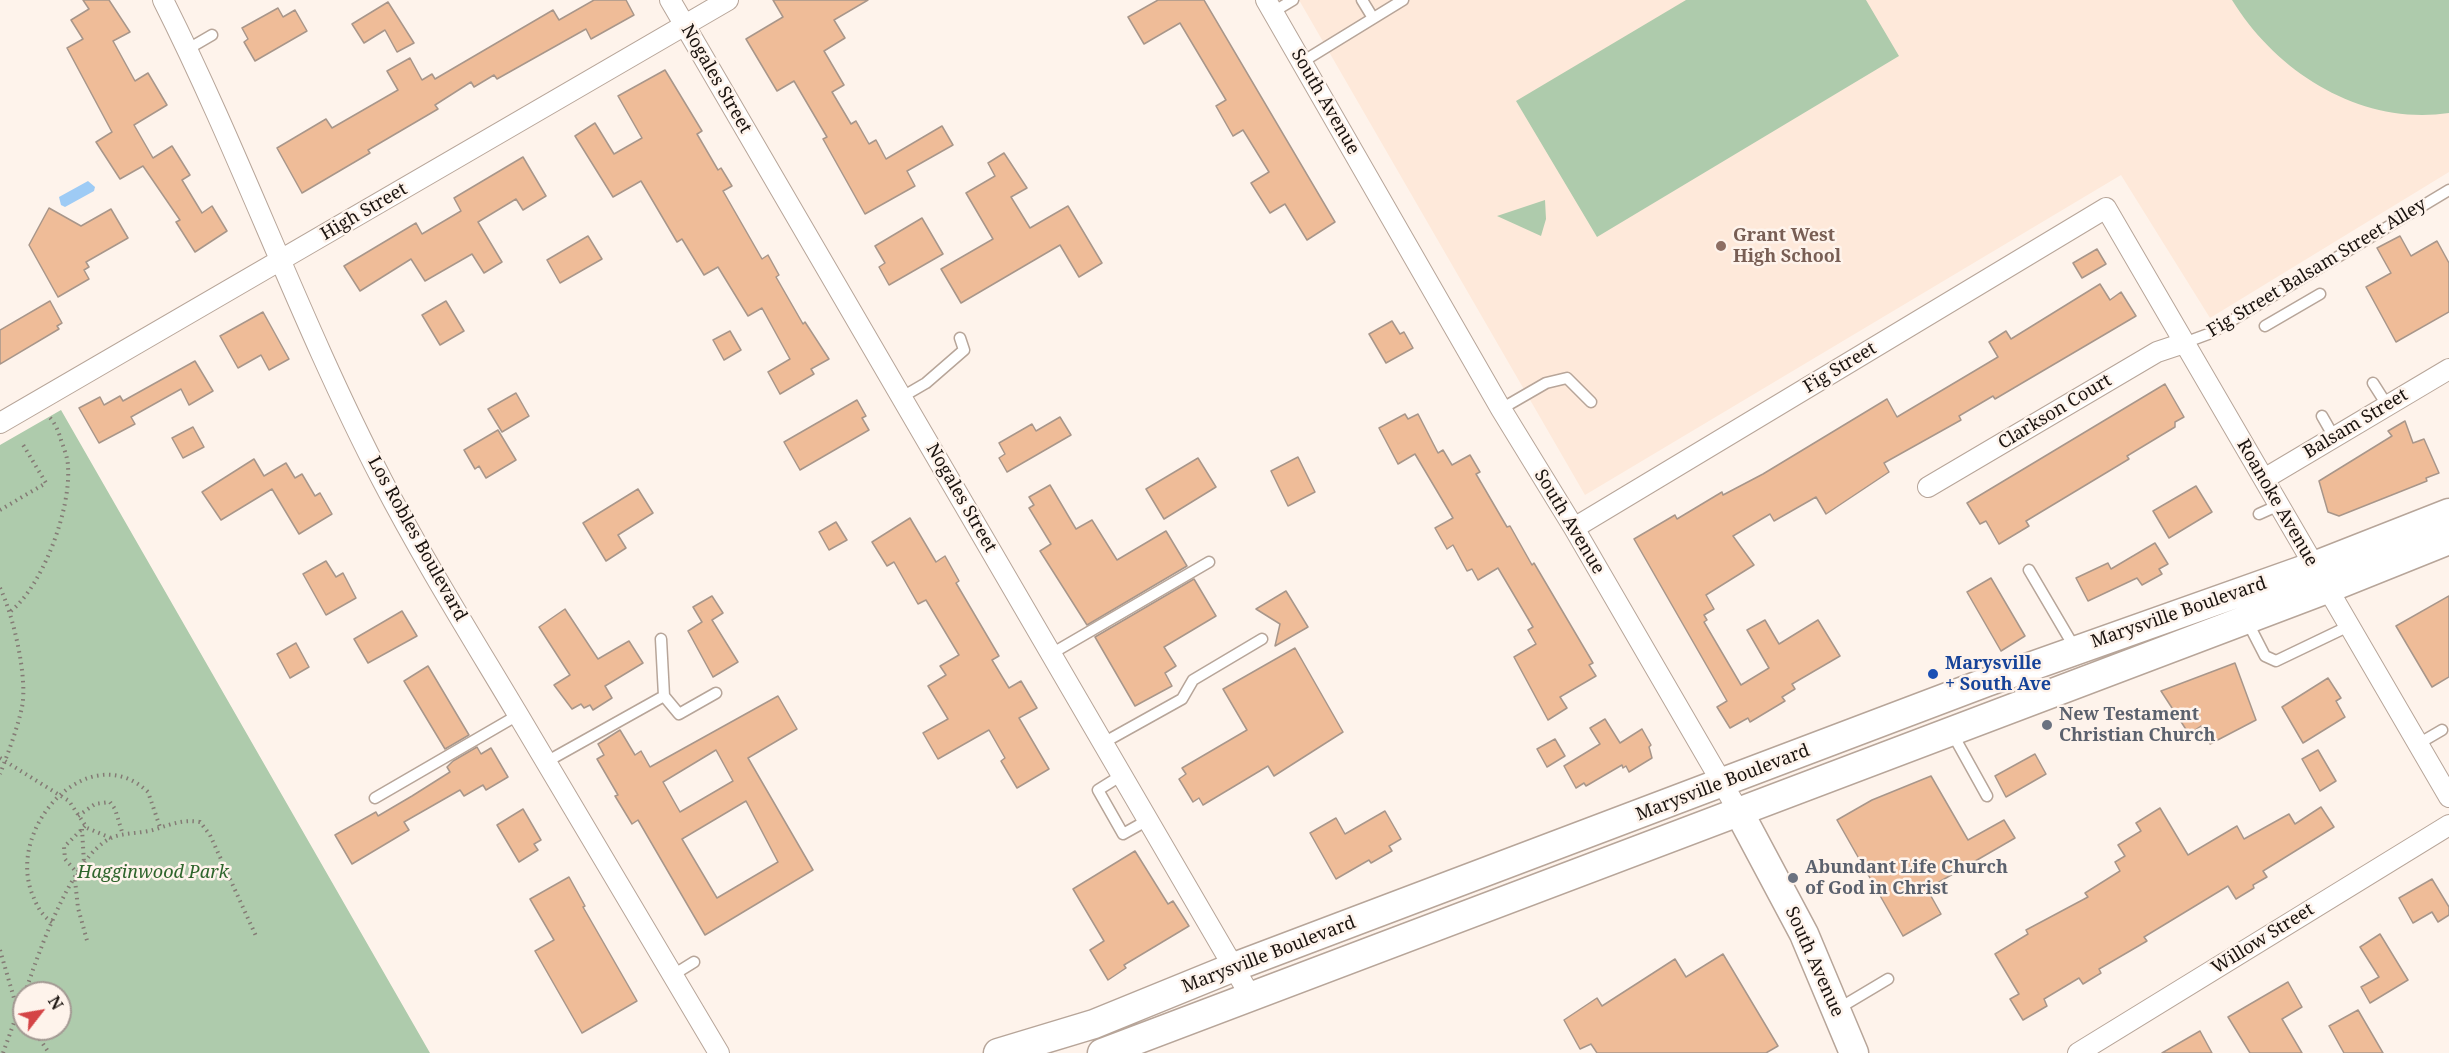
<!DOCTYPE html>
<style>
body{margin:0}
#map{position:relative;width:2449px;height:1053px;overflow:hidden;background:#fef3eb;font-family:"Noto Serif",serif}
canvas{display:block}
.north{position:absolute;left:12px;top:981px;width:60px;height:60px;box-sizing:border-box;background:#fef3eb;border:2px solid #a39993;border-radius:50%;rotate:59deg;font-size:16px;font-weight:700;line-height:24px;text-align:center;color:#1a130f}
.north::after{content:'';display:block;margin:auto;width:21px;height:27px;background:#d44446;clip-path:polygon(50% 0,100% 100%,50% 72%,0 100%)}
</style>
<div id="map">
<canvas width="2449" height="1053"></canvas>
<div class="north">N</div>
</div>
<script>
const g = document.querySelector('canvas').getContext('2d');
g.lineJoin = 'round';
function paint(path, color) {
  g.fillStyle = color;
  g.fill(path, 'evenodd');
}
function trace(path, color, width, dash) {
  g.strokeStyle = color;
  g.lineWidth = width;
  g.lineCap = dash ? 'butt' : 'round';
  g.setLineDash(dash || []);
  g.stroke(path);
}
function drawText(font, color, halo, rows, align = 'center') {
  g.font = font + ' "Noto Serif",serif';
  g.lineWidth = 5;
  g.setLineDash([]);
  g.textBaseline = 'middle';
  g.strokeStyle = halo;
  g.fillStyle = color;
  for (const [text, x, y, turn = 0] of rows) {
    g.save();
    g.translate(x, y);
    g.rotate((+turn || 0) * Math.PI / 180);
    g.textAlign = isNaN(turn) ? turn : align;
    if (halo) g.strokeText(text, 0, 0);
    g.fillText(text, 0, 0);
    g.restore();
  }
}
paint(new Path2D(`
 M1299 0H2449V172L2210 318 2121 175 1585 495Z`), '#fee9da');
paint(new Path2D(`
 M1686 0H1866L1899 56 1597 237 1516 101Z
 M2232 0H2449V113C2361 126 2277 73 2232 0Z
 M1545 200 1546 219 1541 236 1497 216Z
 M61 410 430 1053H0V445ZM24 993H60V1029H24Z`), '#aecbac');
paint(new Path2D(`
 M88 181 95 187 94 191 65 207 61 205 59 197Z`), '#9ecbf5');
const building = new Path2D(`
 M83 0H109L130 32 113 41 135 81 148 73 167 105 134 125 153 158 172 146 190 175 182 180 202 213 212 206 227 231 195 252 176 222 180 220 143 166 120 179 96 142 112 132 67 48 83 39 71 20 89 9Z
 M594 0H626L634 15 591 39 586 29 497 79 494 75 474 87 471 82 435 105 438 109 368 150 370 153 302 193 277 148 326 119 332 128 398 90 387 71 410 58 422 80 432 74 435 79 553 10 559 20Z
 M773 0H868L834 20 845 38 824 51 844 85 832 92 851 124 856 121 869 144 876 140 886 159 942 126 953 145 907 171 915 186 865 214 823 139 827 137 794 81 777 91 746 39 783 17Z
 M1158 0H1204L1335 222 1307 240 1285 204 1270 213 1251 183 1269 172 1243 130 1233 136 1216 106 1226 100 1180 23 1144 44 1128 17Z
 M388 2 414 43 397 52 385 30 364 43 352 24Z
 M278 8 283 17 295 10 307 31 255 61 244 42 248 39 242 28Z
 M665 70 702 131 697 134 718 170 721 168 732 186 723 191 762 259 768 255 779 275 776 277 803 324 805 322 829 359 811 369 814 374 780 394 768 372 790 359 762 308 748 316 718 267 704 275 682 239 677 242 641 181 613 197 575 136 595 123 614 154 642 138 618 96Z
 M1004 153 1027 188 1011 197 1030 228 1068 206 1102 263 1079 277 1060 245 961 303 941 269 993 239 966 193 995 176 988 163Z
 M523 157 546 196 523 210 516 199 478 222 502 262 484 273 472 254 425 281 411 259 360 291 344 266 416 223 422 234 461 211 454 198Z
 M49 208 81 226 111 209 128 238 86 262 89 267 84 270 89 279 58 297 29 245Z
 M922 218 943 254 889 285 879 267 885 263 875 246Z
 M588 236 602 259 560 283 547 260Z
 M2400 236 2411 256 2437 241 2449 263V312L2396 342 2366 287 2391 273 2377 248Z
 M2097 249 2106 264 2082 278 2073 263Z
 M2100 284 2110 300 2121 292 2136 316 1995 399 1993 396 1959 416 1961 420 1884 463 1889 472 1826 514 1816 497 1774 521 1770 514 1733 536 1754 565 1706 595 1714 609 1704 615 1707 620 1704 622 1741 685 1769 668 1747 630 1765 620 1779 644 1818 620 1840 656 1792 684 1795 689 1782 697 1785 701 1750 722 1748 718 1730 728 1717 707 1727 701 1634 539 1675 515 1677 519 1722 492 1723 495 1763 474 1887 399 1897 417 1998 357 1989 342 2006 331 2011 339Z
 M50 301 62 323 57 326 59 329 0 364V330Z
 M446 301 464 331 440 345 422 315Z
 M263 312 289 359 269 370 261 355 238 368 220 336Z
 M1392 321 1400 334 1404 332 1413 348 1386 363 1369 334Z
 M730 331 741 350 724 360 713 340Z
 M195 361 213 391 189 405 181 389 131 417 135 424 99 443 79 408 100 397 104 405 120 396 123 401Z
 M2165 384 2184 417 2175 422V427L2127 456 2129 459 2026 521 2029 526 1999 544 1986 521 1980 524 1967 503Z
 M516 393 529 416 502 432 488 409Z
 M857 400 866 416 862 418 869 430 800 470 784 442Z
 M1405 414 1408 419 1418 414 1438 453 1443 450 1452 465 1470 455 1480 472 1476 474 1507 527 1510 526 1532 565 1534 563 1593 663 1589 665 1596 676 1560 697 1567 708 1548 720 1514 657 1536 644 1528 630 1533 627 1498 568 1478 580 1472 569 1467 571 1453 545 1447 549 1435 528 1453 518 1415 454 1398 464 1379 428Z
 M1060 417 1071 435 1007 472 999 458 1005 454 999 443 1032 424 1036 431Z
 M2405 421 2413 443 2424 439 2439 473 2426 478 2427 481 2339 516 2328 512 2319 481 2392 436 2388 431Z
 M193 427 204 447 183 458 172 438Z
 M498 430 516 460 486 478 479 466 475 469 464 450Z
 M1298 457 1315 492 1288 506 1271 471Z
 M1198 458 1216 487 1164 519 1146 489Z
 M254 459 264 476 286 463 295 478 302 474 315 496 320 493 332 514 299 534 272 489 221 520 202 492Z
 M1050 485 1076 529 1092 520 1117 560 1166 531 1187 566 1087 625 1040 551 1051 544 1029 508 1034 505 1029 497Z
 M2196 486 2212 512 2169 538 2153 511Z
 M638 489 653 513 618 535 626 548 606 561 583 523Z
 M910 518 936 562 945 556 959 581 956 583 999 656 992 660 1009 688 1021 681 1037 708 1019 718 1049 769 1017 788 1001 761 1005 758 989 730 938 759 923 733 948 719 928 686 946 675 940 666 959 655 926 600 918 604 894 562 887 566 872 542Z
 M836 522 847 540 829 550 819 532Z
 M2155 543 2168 564 2159 569 2162 574 2142 585 2137 578 2088 601 2076 578 2108 563 2111 569Z
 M326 561 336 577 343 573 356 598 326 615 303 574Z
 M1991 578 2025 636 2001 651 1967 592Z
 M1194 579 1216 616 1164 647 1176 666 1165 673 1172 686 1135 706 1095 637Z
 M1286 591 1308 627 1275 646 1280 624 1256 609Z
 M712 596 723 613 712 620 738 662 713 677 688 631 702 622 693 607Z
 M2449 596V677L2432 687 2396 626Z
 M565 609 598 659 629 641 643 663 605 686 612 698 593 710 590 705 584 708 581 704 572 709 554 685 570 675 539 627Z
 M402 611 417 636 368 663 354 639Z
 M296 643 309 667 290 678 277 654Z
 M1295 648 1343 732 1274 776 1268 766 1203 805 1199 798 1193 802 1179 779 1186 774 1182 768 1247 730 1223 689Z
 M2235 663 2256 720 2210 744 2201 726 2189 734 2161 691Z
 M428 666 469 735 445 749 404 681Z
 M2328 678 2341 698 2336 701 2345 717 2303 743 2282 707Z
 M778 696 797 729 748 758 813 870 705 935 638 820 632 824 615 796 618 795 597 759 604 755 598 744 620 730 635 755 641 751 650 767ZM716 750 733 781 680 812 663 782ZM746 801 778 862 717 898 682 839Z
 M1605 719 1620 743 1642 729 1651 745 1649 747 1652 758 1629 772 1626 766 1623 768 1622 765 1586 786 1584 783 1576 788 1564 766 1600 744 1590 728Z
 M1555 739 1565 756 1547 767 1537 749Z
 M477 747 481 754 491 748 508 777 486 790 483 785 464 796 460 790 404 822 409 830 352 864 335 835 376 812 378 816 412 796 450 772 447 767 453 761Z
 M2318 750 2336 781 2320 791 2302 759Z
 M2035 754 2046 774 2006 797 1995 776Z
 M1931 776 1968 840 2004 820 2015 838 1927 889 1941 914 1903 936 1837 820 1872 800Z
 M2321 807 2334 827 2263 871 2267 877 2253 885 2254 888 2236 899 2228 886 2144 937 2147 941 2099 969 2101 973 2083 984 2079 978 2044 999 2047 1006 2023 1020 2010 999 2019 994 1995 954 2028 934 2026 930 2088 897 2085 893 2120 871 2115 862 2125 856 2118 845 2141 831 2136 823 2160 808 2188 855 2237 826 2244 839 2289 814 2295 824Z
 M523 809 541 840 534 844 538 850 519 862 497 825Z
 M1385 811 1401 839 1389 846 1392 851 1371 863 1369 860 1336 879 1310 833 1336 818 1345 834Z
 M1135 851 1168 904 1173 901 1189 926 1124 965 1126 968 1108 980 1090 950 1104 941 1073 889Z
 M569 877 585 906 583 907 637 1001 582 1033 535 951 554 940 530 899Z
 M2432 879 2449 907V915L2438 922 2432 912 2413 923 2399 898Z
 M2380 934 2408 980 2370 1003 2361 987 2379 977 2360 947Z
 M1723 954 1778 1046 1766 1053H1597L1591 1044 1580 1049 1564 1020 1597 998 1602 1006 1675 959 1686 977Z
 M2288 982 2302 1007 2282 1019 2302 1053H2250L2228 1017Z
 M2358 1010 2383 1053H2344L2329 1026Z
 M2200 1031 2212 1053H2162Z`);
paint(building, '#efbc98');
trace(building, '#a8968a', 1.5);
const lane = new Path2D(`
 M1362 0 1373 18
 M1273 12 1293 0
 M188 49 212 35
 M1302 62 1403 0
 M2265 326 2320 294
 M2184 343 2211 333 2449 190
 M2373 383 2387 405
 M902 397 926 383 964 350 960 338
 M1501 409 1546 383 1567 378 1591 402
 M2322 416 2334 437
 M2259 514 2279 505
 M2029 570 2076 650
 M2246 619 2265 656 2276 661 2349 626
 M661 639 664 696
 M1051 654 1209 562
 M1952 733 1987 796
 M1103 743 1182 699 1193 680 1262 639
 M2418 744 2442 730
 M546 762 664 696 679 714 716 693
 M1122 775 1098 790 1123 834 1148 820
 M375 798 518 715
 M673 975 694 962
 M1836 1010 1888 979`);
const street = new Path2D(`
 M163 0C242 157 301 324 382 480 423 559 471 636 517 713 584 826 652 940 719 1053
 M670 0 1251 997
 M1266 0 1501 409 1574 528 1739 812
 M0 423 728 0
 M2264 479 2449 369
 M1928 487 2157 352 2184 343
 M1574 528 2106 208 2449 797
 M2078 1053 2449 825`);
const secondary = new Path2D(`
 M1739 812 1804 934 1854 1053
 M998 1053 1094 1024 1234 967 1987 682 2314 566 2449 513
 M1102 1053 2327 589 2449 540`);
trace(lane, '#b7a599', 13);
trace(street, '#b7a599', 22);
trace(secondary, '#b7a599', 31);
trace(new Path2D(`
 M0 510 46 483 22 443
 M0 588C13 614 28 678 22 707 17 730 8 753 0 774
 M11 611C43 585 71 509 68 467 68 458 64 449 61 440 59 432 54 421 49 417
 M0 758 69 801 87 828 111 838
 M78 816 95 804 110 802 115 809 123 835
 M82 829 84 863
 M78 874 65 859 64 847 85 826
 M75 880 78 908 88 944
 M52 922C42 916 37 906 33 896 4 828 89 736 148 792L160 827
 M0 950 18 1012 24 1017
 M25 993C38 954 72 856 111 838 124 832 142 834 156 829 172 824 184 819 200 822L210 835 256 936
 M33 1029 49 1053
 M3 1053 24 995`), '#847b75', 4, [1.5, 4.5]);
trace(lane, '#fff', 10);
trace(street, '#fff', 20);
trace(secondary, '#fff', 28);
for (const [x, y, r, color] of [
 [1721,246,6,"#8d6e63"],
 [1933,674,6,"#1a4fb4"],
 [2047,725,6,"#6b7280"],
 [1793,878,6,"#6b7280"]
]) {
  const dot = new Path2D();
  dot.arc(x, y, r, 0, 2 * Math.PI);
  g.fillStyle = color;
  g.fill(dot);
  trace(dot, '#fef3eb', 2);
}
drawText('18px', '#1a130f', '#fef3eb', [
 ["Nogales Street",716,79,60],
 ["South Avenue",1325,102,60],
 ["High Street",364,212,-30],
 ["Fig Street Balsam Street Alley",2317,268,-31],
 ["Fig Street",1840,368,-31],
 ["Clarkson Court",2055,412,-31],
 ["Balsam Street",2356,424,-31],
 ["Nogales Street",961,498,60],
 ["Roanoke Avenue",2277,503,60],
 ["South Avenue",1569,522,59],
 ["Los Robles Boulevard",417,539,61],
 ["Marysville Boulevard",2179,613,-19],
 ["Marysville Boulevard",1723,783,-21],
 ["Willow Street",2263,939,-32],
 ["Marysville Boulevard",1269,955,-21],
 ["South Avenue",1814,962,66]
]);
drawText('bold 18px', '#785e54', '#fef3eb', [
 ["Grant West",1733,236],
 ["High School",1733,257]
], 'left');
drawText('bold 18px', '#164399', '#fef3eb', [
 ["Marysville",1945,664],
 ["+ South Ave",1945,685]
], 'left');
drawText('bold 18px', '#5b616d', '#fef3eb', [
 ["New Testament",2059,715],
 ["Christian Church",2059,736],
 ["Abundant Life Church",1805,868],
 ["of God in Christ",1805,889]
], 'left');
drawText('italic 18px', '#2e652c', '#fef3eb', [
 ["Hagginwood Park",153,873]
]);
</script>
